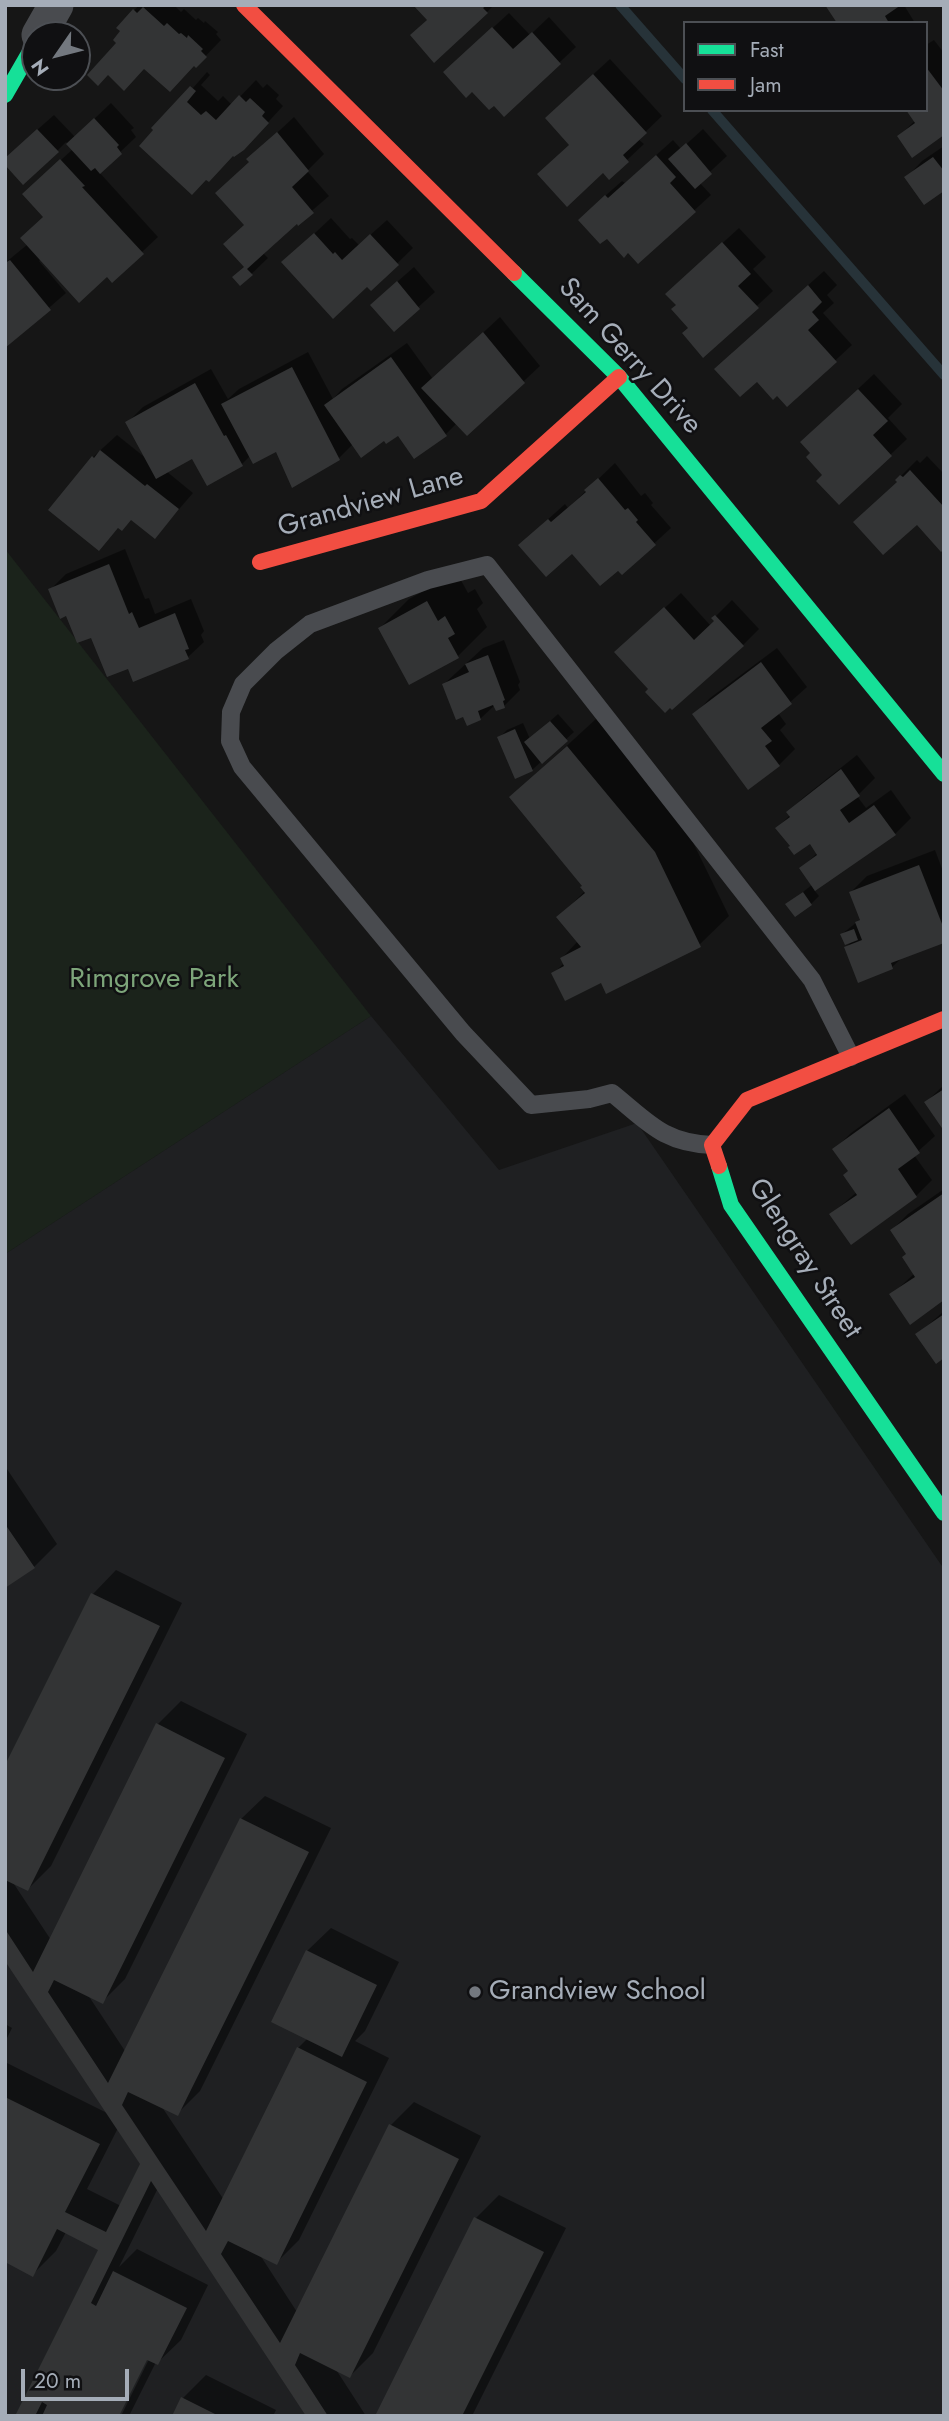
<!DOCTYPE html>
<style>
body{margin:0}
#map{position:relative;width:949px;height:2421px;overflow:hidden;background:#161616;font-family:Jost,sans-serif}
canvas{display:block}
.frame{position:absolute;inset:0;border:7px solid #a5adb8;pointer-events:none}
.legend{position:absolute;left:683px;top:21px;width:245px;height:91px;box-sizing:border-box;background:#101012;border:2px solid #4c4f54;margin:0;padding:9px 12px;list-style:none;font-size:21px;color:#a5adb8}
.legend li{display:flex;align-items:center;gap:14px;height:35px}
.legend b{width:35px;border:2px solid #4c4f54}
.north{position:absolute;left:21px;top:21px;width:70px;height:70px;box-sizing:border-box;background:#101012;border:2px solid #4c4f54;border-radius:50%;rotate:235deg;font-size:19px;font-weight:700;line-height:28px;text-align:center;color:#a5adb8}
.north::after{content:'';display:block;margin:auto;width:24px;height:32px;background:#73787f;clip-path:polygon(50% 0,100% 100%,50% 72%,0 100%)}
.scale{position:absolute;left:21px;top:2369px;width:108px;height:32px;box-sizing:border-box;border:4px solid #a5adb8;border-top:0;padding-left:9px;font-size:21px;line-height:24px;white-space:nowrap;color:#a5adb8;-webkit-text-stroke:5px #101012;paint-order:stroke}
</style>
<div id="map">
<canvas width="949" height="2421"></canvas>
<div class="frame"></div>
<ul class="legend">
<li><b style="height:9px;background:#16e098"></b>Fast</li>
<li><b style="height:9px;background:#f24e42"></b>Jam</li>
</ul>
<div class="north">N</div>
<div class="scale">20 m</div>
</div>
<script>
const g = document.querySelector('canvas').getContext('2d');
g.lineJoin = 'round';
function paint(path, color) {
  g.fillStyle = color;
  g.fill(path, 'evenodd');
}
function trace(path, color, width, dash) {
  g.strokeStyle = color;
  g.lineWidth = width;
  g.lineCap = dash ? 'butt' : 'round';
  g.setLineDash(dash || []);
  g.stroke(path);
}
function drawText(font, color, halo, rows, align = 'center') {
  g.font = font + ' Jost,sans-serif';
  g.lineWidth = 5;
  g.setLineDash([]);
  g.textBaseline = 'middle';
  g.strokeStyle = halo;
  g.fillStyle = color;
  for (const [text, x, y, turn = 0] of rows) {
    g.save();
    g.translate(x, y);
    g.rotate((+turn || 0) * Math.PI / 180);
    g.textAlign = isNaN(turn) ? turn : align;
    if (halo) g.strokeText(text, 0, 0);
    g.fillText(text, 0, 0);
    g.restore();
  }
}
paint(new Path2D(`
 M371 1016 499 1170 637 1123 944 1569V2416H5V1254Z`), '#1f2022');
paint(new Path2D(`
 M5 549 371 1016 5 1254Z`), '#1b231b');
paint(new Path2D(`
 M139 5H174L181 12 184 9 196 20 198 18 204 23 205 21 218 32 216 34 221 40 196 66 119 43 123 31 119 27Z
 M415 5H494L487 12 428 19Z
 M829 5H904L915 23H839Z
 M509 13 530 35 549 17 576 47 504 114 494 103 472 89 461 57Z
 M934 40 944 53V133L899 136 926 110V45Z
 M610 59 662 116 638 139 644 144 609 177 571 144 563 102Z
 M207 72 210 75 201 85 218 101 223 96 232 105 256 80 263 88 267 84 279 95 276 99 283 106 259 132 142 146Z
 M111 103 134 128 131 130 136 137 99 172 158 237 142 252 107 275 41 259 39 261 66 293 5 346V263L28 244 45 217 40 179 73 149 66 142 57 151 20 145 54 115 75 137Z
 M294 117 324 154 307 171 329 196 263 253 268 258 241 284 246 266 245 224 251 161 265 144Z
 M703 129 727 156 699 182 711 195 638 262 596 204 622 181 625 183 673 140 681 149Z
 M944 146V189L907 177 922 161Z
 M331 218 350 239 352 238 359 245 387 220 413 248 371 289 300 247Z
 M739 228 766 257 753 269 773 291 704 355 678 305 684 278Z
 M414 267 435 292 394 329 389 289Z
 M824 271 837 285 827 295 834 303 823 313 852 345 787 405 732 353Z
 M500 317 540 366 467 434 457 423 445 435 398 433 385 438 353 444 339 458 293 486 277 450 250 456 242 464 193 456 166 471 193 493 155 537 132 518 119 527 99 549 51 509 93 457 117 435 147 459 127 423 143 407 211 369 228 399 239 389 308 352 333 399 342 389 407 343 433 379Z
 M874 374 902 404 888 418 907 439 839 503 813 453 818 426Z
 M927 456 944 474V546L897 480 917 460 920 463Z
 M615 463 641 496 645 493 653 503 651 505 671 528 622 573 572 551 536 530 565 504 568 508Z
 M125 549 145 599 149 598 155 614 191 599 204 631 201 635 204 642 188 657 129 667 67 614 50 590 66 574Z
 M457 573 468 593 475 589 483 603 477 609 487 627 458 656 380 628 409 599Z
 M681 593 710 625 716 620 714 618 732 600 759 629 743 645 650 689 633 637Z
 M504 640 520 682 518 685 520 690 504 706 495 705 480 719 464 715 444 684 483 648Z
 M777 648 807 687 778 713 786 724 780 730 795 749 779 765 695 714 710 698Z
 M558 714 574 732 532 770 499 738 507 730 523 723 530 739Z
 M597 718 683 822 729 916 699 945 602 981 554 973 564 963 562 958 578 941 559 917 585 891 584 885 511 797Z
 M857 755 875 778 857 796 866 808 891 790 911 818 895 834 814 890 819 896 811 904H788L813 884 802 868 817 853 810 842 792 846 777 828 790 815 788 812 804 797Z
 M935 850 944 874V941L903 957 892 967 846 947 853 940 842 934 862 918 851 892 867 876Z
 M944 1085V1128L926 1102Z
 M905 1094 935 1136 914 1155 932 1180 916 1196 851 1242 831 1214 857 1192 850 1170 835 1149 851 1133Z
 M944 1189V1297L891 1295 915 1273 908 1253 892 1230 908 1214Z
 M944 1311V1356L918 1334Z
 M5 1466 57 1544 34 1567 5 1586Z
 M116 1570 182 1603 51 1866 28 1889 12 1881 51 1940 158 1724 181 1701 247 1734 125 1979 102 2002 88 1995 125 2051 241 1819 265 1796 331 1828 200 2091 177 2114 162 2107 224 2200 298 2048 308 2038 307 1951 331 1928 399 1962 365 2031 355 2041 389 2058 299 2240 276 2263 260 2255 297 2312 391 2125 414 2102 481 2136 373 2353 350 2376 335 2368 366 2416H308L158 2188 119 2267 137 2249 208 2285 181 2340 157 2363 156 2362 129 2416H121L152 2353 149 2351 117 2416H17L100 2249 66 2232 56 2251 33 2274 5 2260V2062L109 2114 5 1958V1769L93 1594ZM118 2128 142 2164 121 2206 87 2189Z
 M5 2024 12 2028 5 2042Z
 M499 2195 566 2228 472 2416H377L476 2218Z
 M206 2375 276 2410 273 2416H174L183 2398Z`), '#0007');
trace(new Path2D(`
 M620 5 685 79
 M712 110 944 375`), '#273339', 10);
paint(new Path2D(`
 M413 5H487L483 8 488 13 434 63 410 35 427 20Z
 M825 5H901L885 16 889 23H837Z
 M143 7 164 26 167 23 179 34 181 33 187 38 188 35 203 49 201 51 207 57 196 68 194 66 170 92 144 69 124 91 108 75 98 86 87 75 116 43 113 40 120 31 116 28 133 9 137 13Z
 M492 27 513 49 532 32 561 64 504 117 494 106 489 110 472 92 466 98 443 72Z
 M926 67 944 91V135L912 158 897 136 915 123 906 110H926Z
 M593 74 647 133 623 155 629 162 609 180 603 173 567 207 537 174 569 145 545 118Z
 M190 86 196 91 187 102 201 115 206 111 216 120 239 95 246 102 250 98 265 112 262 116 269 123 244 150 234 157 233 156 209 182 206 180 192 195 139 146 153 130 151 128Z
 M94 118 119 145 117 147 122 154 100 174 95 168 91 171 66 144Z
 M37 129 59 152 23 185 5 165V158Z
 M277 132 309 171 292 187 314 213 298 226 297 224 247 269 253 275 240 286 232 277 244 267 223 244 244 225 215 193 249 162 246 159Z
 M686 143 712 174 695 189 668 159Z
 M656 155 676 177 670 183 696 212 638 264 628 253 624 258 607 239 600 244 578 220 605 195 608 198Z
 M933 157 944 171V191L924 205 904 177Z
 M60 159 85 186 82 187 144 254 112 283 107 277 79 303 20 238 43 217 22 194Z
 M314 233 333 254 335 252 342 260 370 234 399 265 371 291 367 287 333 319 281 262Z
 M722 242 751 274 738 286 759 308 703 358 682 333 688 328 671 309 676 305 665 294Z
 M10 260 51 310 5 348V263Z
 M397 281 420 309 394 332 370 305Z
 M808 285 822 302 812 312 819 320 808 330 837 362 787 407 777 396 773 400 757 382 740 397 714 369Z
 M483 332 525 383 467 436 421 388Z
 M391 357 447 436 414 459 398 436 386 444 384 441 361 458 324 405Z
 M292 367 340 460 292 488 276 452 253 464 221 404Z
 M195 383 224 436 226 435 243 466 207 486 192 459 156 479 125 422Z
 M858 389 888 421 873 435 892 456 839 505 816 481 822 475 806 457 810 453 800 442Z
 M100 450 145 486 147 484 179 509 155 539 131 520 122 531 118 528 99 551 48 510 92 456 94 458Z
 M910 470 944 507V549L941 552 917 525 883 555 853 522 897 482 895 480 900 475 903 477Z
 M598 478 625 510 628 508 638 520 636 522 656 545 622 575 618 571 600 586 572 554 546 577 518 545 548 519 551 522 586 492 584 490Z
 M109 564 129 614 132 612 139 628 175 613 189 649 185 650 189 659 133 682 128 669 107 677 91 638 77 643 66 616 60 619 48 589Z
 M427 601 438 621 445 616 455 634 448 638 459 658 409 685 378 628Z
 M664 607 694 640 714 621 711 618 715 615 744 646 672 710 670 708 665 713 645 692 648 689 614 652Z
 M488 655 505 700 503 701 505 708 496 711 493 705 478 711 481 720 467 726 463 717 456 720 442 684 469 672 465 664Z
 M761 662 792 704 761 728 772 741 765 746 780 766 748 790 692 714Z
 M550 721 568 741 542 764 524 742Z
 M515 729 533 771 515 779 497 737Z
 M567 746 655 852 701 947 606 994 601 983 565 1001 551 973 564 966 560 958 581 947 556 917 585 893 580 887 582 886 509 797Z
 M841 769 860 796 840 810 849 823 874 805 896 835 815 891 799 868 817 855 810 844 794 855 788 847 790 846 775 828 790 817 786 812Z
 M919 865 944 929V943L891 963 893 969 858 983 844 947 862 940 855 922 860 920 849 892Z
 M803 892 812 905 795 917 785 904Z
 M854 929 858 940 845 945 840 934Z
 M944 1089V1131L924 1102Z
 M889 1108 920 1153 898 1169 917 1197 851 1245 829 1214 857 1195 843 1175 848 1171 832 1149Z
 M944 1193V1300L910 1325 889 1294 915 1277 902 1257 906 1254 890 1230Z
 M944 1314V1358L936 1364 915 1334Z
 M5 1524 35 1568 5 1588Z
 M91 1593 160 1626 28 1891 5 1880V1765Z
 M156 1723 225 1758 103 2004 54 1980 48 1992 108 2083 240 1818 309 1852 178 2116 128 2092 122 2105 206 2231 297 2047 367 2082 277 2265 228 2241 221 2254 280 2343 389 2124 459 2159 350 2378 300 2353 295 2365 328 2416H306L151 2181 91 2303 96 2306 113 2271 187 2308 158 2365 147 2360 119 2416H42L47 2405 42 2402 35 2416H15L98 2250 57 2229 33 2277 5 2262V2097L100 2144 65 2212 106 2232 140 2164 5 1961V1929L33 1972Z
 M306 1950 377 1985 342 2057 271 2022Z
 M474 2217 544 2252 462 2416H375Z
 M181 2397 219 2416H172Z`), '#333435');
trace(new Path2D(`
 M712 1145C663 1143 648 1122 612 1093L589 1099 531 1105 463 1033 242 767 230 741 231 712 243 684 276 651 310 624 428 580 487 565 812 980 851 1057`), '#494b4f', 18);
trace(new Path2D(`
 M39 35 56 5`), '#494b4f', 35);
trace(new Path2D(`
 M5 95 35 43
 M514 273 619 377 944 774
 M719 1166 731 1205 944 1513`), '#16e098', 16);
trace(new Path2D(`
 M244 5 514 273
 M260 562 481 501 619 377
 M719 1166 712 1145 747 1100 944 1019`), '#f24e42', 16);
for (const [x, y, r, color] of [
 [475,1992,7,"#73787f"]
]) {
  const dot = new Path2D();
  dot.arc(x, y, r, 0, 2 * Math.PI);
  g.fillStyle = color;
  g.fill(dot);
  trace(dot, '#101012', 2.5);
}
drawText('28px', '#a5adb8', '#101012', [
 ["Sam Gerry Drive",629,357,48],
 ["Grandview Lane",371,503,-16],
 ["Glengray Street",804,1259,57]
]);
drawText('28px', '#7da57a', '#101012', [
 ["Rimgrove Park",154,980]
]);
drawText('28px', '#a5adb8', '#101012', [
 ["Grandview School",489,1992]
], 'left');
</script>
